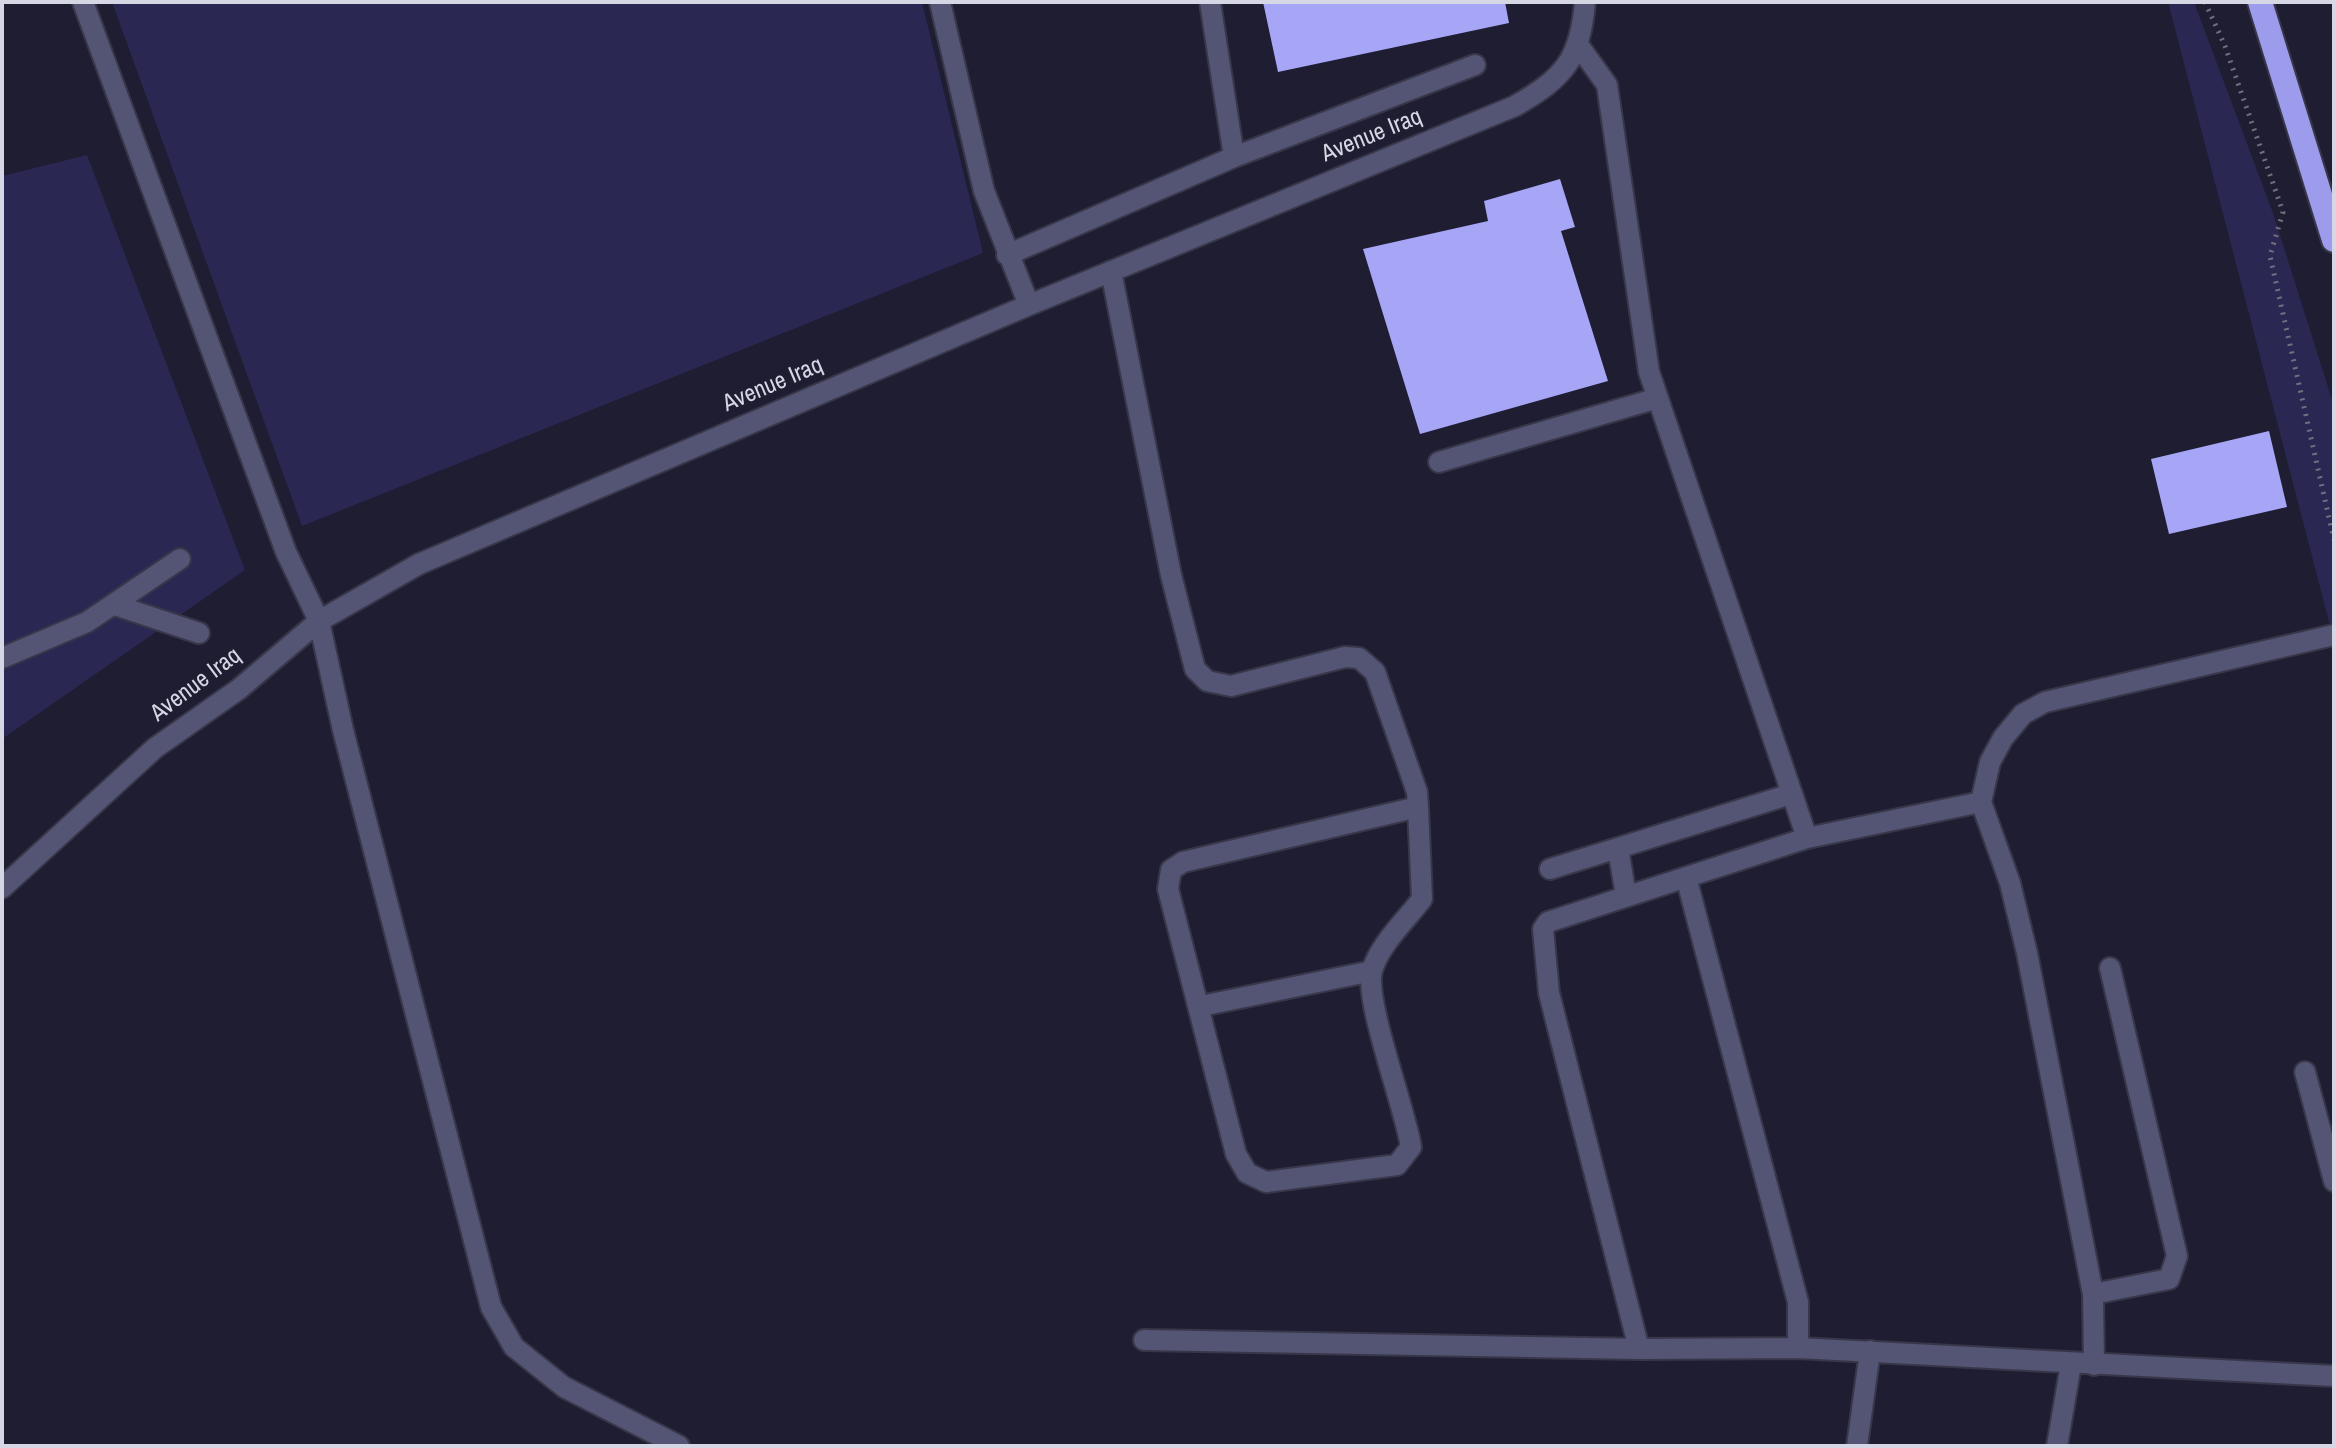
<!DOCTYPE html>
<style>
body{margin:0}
#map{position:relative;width:2336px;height:1448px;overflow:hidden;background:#1e1d31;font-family:"Archivo Narrow",sans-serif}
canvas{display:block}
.frame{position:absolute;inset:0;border:4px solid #d6d7e5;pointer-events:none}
</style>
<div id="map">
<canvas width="2336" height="1448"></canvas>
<div class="frame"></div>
</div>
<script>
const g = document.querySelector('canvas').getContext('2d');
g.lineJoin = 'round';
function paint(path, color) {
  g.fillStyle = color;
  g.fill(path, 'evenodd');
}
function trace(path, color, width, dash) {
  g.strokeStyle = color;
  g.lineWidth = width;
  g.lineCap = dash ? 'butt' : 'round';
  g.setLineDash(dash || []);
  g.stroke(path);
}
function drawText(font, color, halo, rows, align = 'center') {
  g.font = font + ' "Archivo Narrow",sans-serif';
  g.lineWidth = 8;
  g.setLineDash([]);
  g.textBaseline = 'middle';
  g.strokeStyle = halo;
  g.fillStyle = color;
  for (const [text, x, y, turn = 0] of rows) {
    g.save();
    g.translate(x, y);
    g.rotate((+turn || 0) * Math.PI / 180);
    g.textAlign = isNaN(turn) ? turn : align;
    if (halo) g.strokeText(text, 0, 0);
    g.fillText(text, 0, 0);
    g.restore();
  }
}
paint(new Path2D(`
 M112 2H922L983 253 302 526Z
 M2168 2H2194L2273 213 2334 406V641Z
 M87 155 245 570 2 739V176Z`), '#2b2753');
paint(new Path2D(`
 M1263 2H1505L1509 23 1278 72Z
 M1560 179 1575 227 1561 231 1608 381 1420 434 1363 249 1488 221 1484 201Z
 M2269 431 2287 507 2169 534 2151 459Z`), '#a6a5f6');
const minor = new Path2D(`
 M83 2 286 552 319 621 343 730 491 1307 514 1347 564 1387 679 1446
 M940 2 984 191 1029 305
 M1210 2 1234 157
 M1579 46 1607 85 1649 372 1807 838
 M1007 255 1234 157 1475 65
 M1111 271 1171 575 1195 669 1207 681 1231 686 1345 657 1359 658 1375 672 1417 792 1418 807 1422 899C1406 920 1379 945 1372 971 1364 1000 1405 1108 1411 1147L1397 1165 1266 1182 1247 1173 1236 1154 1168 889 1171 870 1183 862 1418 807
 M1439 462 1658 398
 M115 605 199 633
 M2 658 87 622 180 559
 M1550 869 1618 848
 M1686 877 1798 1302V1348
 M2 888 155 748 239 689 319 621 419 564 1029 305 1515 106C1565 77 1580 59 1585 2
 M1626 896 1618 848 1791 794
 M1201 1006 1372 971
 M2305 1072 2334 1181
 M2093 1294 2169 1279 2177 1256 2110 968
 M1144 1340 1639 1349 1798 1348 2334 1376
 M1639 1349 1549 993 1543 929 1548 922 1807 838 1981 802
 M2094 1365 2093 1294 2027 953 2010 883 1981 802 1990 762 2003 738 2023 714 2045 702 2334 635
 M1857 1446 1870 1351
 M2057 1446 2071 1364`);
const highway = new Path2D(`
 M2260 2 2334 240`);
trace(minor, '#38374a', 24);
trace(highway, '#38374a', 28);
trace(new Path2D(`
 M2205 2 2225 46 2283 212 2270 256 2334 540`), '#6f6f80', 5, [2, 6]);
trace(minor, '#545474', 20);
trace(highway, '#9d9beb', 24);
drawText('24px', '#d6d7e5', '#1e1d31', [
 ["Avenue Iraq",1372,136,-22],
 ["Avenue Iraq",773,385,-23],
 ["Avenue Iraq",196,685,-37]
]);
</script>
